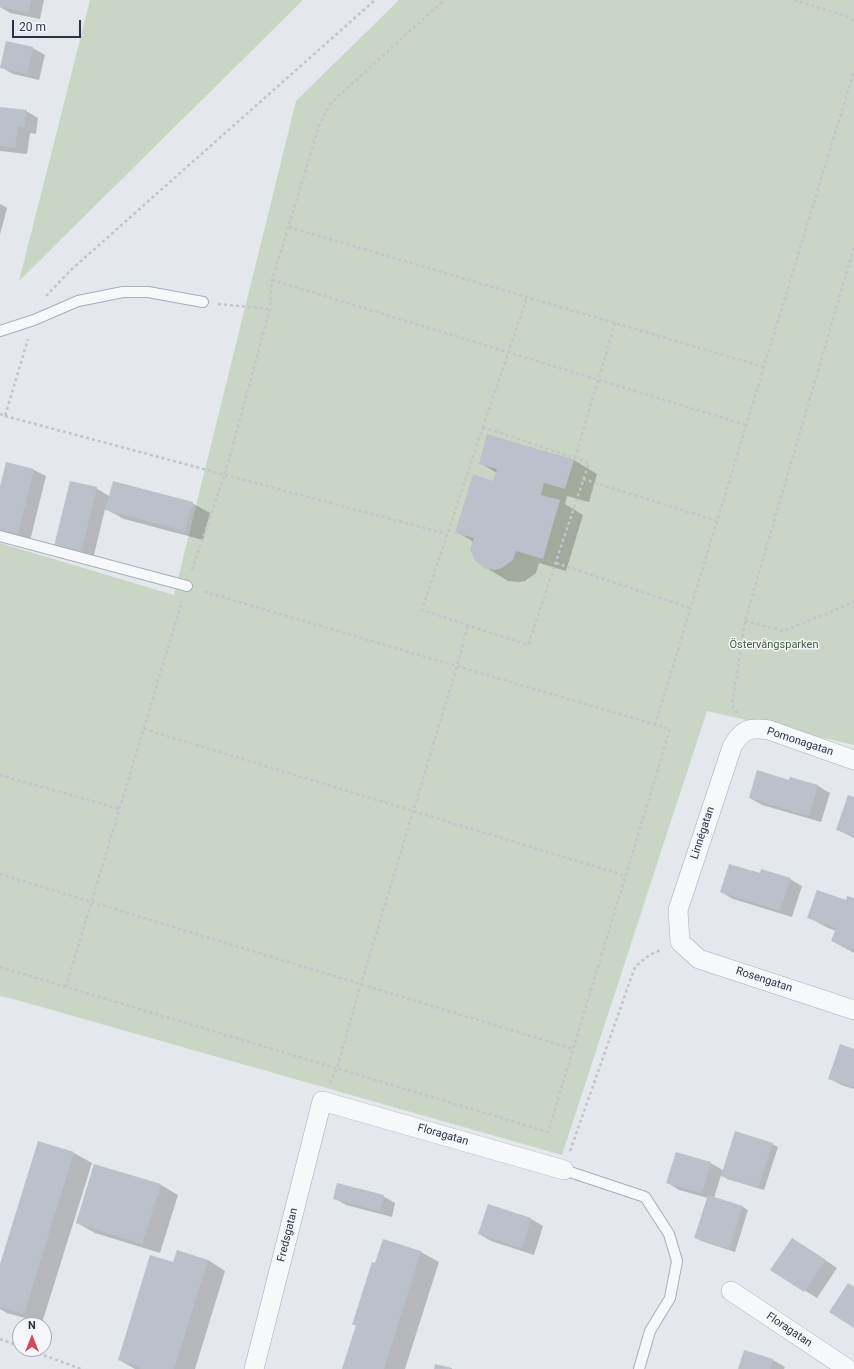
<!DOCTYPE html>
<meta charset="utf-8">
<style>
body{margin:0}
#map{position:relative;width:854px;height:1369px;overflow:hidden;background:#e4e7ec;font-family:Roboto,sans-serif}
canvas{display:block}
.north{position:absolute;left:12px;top:1317px;width:40px;height:40px;box-sizing:border-box;background:#f4f6f9;border:1px solid #a4a8b1;border-radius:50%;rotate:0deg;font-size:11px;font-weight:700;line-height:16px;text-align:center;color:#2b3445}
.north::after{content:'';display:block;margin:auto;width:14px;height:18px;background:#d1495b;clip-path:polygon(50% 0,100% 100%,50% 72%,0 100%)}
.scale{position:absolute;left:12px;top:20px;width:69px;height:18px;box-sizing:border-box;border:2px solid #2b3445;border-top:0;padding-left:5px;font-size:12px;line-height:14px;white-space:nowrap;color:#2b3445;-webkit-text-stroke:3px #f4f6f9;paint-order:stroke}
</style>
<div id="map">
<canvas width="854" height="1369"></canvas>
<div class="north">N</div>
<div class="scale">20 m</div>
</div>
<script>
const g = document.querySelector('canvas').getContext('2d');
g.lineJoin = 'round';
function paint(path, color) {
  g.fillStyle = color;
  g.fill(path, 'evenodd');
}
function trace(path, color, width, dash) {
  g.strokeStyle = color;
  g.lineWidth = width;
  g.lineCap = dash ? 'butt' : 'round';
  g.setLineDash(dash || []);
  g.stroke(path);
}
function drawText(font, color, halo, rows, align = 'center') {
  g.font = font + ' Roboto,sans-serif';
  g.lineWidth = 3;
  g.setLineDash([]);
  g.textBaseline = 'middle';
  g.strokeStyle = halo;
  g.fillStyle = color;
  for (const [text, x, y, turn = 0] of rows) {
    g.save();
    g.translate(x, y);
    g.rotate((+turn || 0) * Math.PI / 180);
    g.textAlign = isNaN(turn) ? turn : align;
    if (halo) g.strokeText(text, 0, 0);
    g.fillText(text, 0, 0);
    g.restore();
  }
}
paint(new Path2D(`
 M90 0H303L19 281Z
 M399 0H854V745L707 711 562 1155 17 1000 0 996V543L174 595 296 101Z`), '#c9d6c5');
paint(new Path2D(`
 M0 0H44L40 19 10 13 0 7Z
 M33 48 45 55 39 80 13 74 1 67Z
 M0 108 26 111 38 118 36 134 30 133 27 154 0 151Z
 M0 204 7 208 0 235Z
 M488 435 574 460 597 474 589 502 567 496 565 504 583 515 566 571 539 563 536 573 525 581 519 582 508 581 485 567 474 542 457 532 494 482 497 473 480 463Z
 M34 470 46 476 30 541 0 532V492Z
 M96 488 109 496 192 503 210 513 203 540 124 519 105 509 93 559 67 553Z
 M791 778 818 786 830 793 821 822 762 805 750 798 790 781Z
 M854 798V838L838 830Z
 M790 879 802 886 792 917 733 899 721 892Z
 M854 899V953L832 941 836 931 826 927 808 917Z
 M854 1050V1089L841 1085 829 1078Z
 M39 1142 74 1153 92 1163 42 1323 7 1313 0 1309V1267Z
 M772 1144 778 1147 764 1190 727 1179 721 1175 714 1198 743 1207 748 1210 735 1252 701 1241 695 1237 708 1198 679 1190 668 1183 710 1163 723 1170Z
 M95 1165 161 1185 178 1195 160 1253 95 1233 77 1223Z
 M383 1196 395 1203 392 1217 346 1205 334 1198Z
 M488 1205 531 1219 543 1226 534 1255 491 1241 479 1234Z
 M384 1240 421 1252 439 1262 405 1369H343L357 1326 353 1324Z
 M804 1246 837 1268 817 1298 772 1270Z
 M208 1260 225 1271 195 1369H135L119 1360 173 1263Z
 M745 1351 773 1360 785 1367 784 1369H739Z`), '#0003');
paint(new Path2D(`
 M0 0H31L28 13 0 7Z
 M6 41 33 47 27 74 0 68Z
 M0 107 27 110 24 128 18 126 15 148 0 146Z
 M487 434 574 460 565 489 544 483 541 495 560 500 543 559 516 551 513 560 502 568 495 570 484 568 474 559 470 549 474 538 455 533 473 474 493 481 497 469 479 464Z
 M6 462 34 469 18 534 0 530V487Z
 M70 481 97 487 81 553 54 546Z
 M113 481 193 502 185 531 105 510Z
 M757 770 789 780 790 777 818 785 809 816 749 798Z
 M848 795 854 797V836L836 830Z
 M729 864 760 873 761 869 791 878 780 911 720 892Z
 M817 890 846 900 847 896 854 898V950L831 941 836 928 807 918Z
 M840 1044 854 1049V1087L828 1079Z
 M735 1131 773 1143 758 1188 721 1176Z
 M38 1141 74 1152 24 1314 0 1307V1264Z
 M676 1152 711 1162 702 1193 666 1183Z
 M94 1164 161 1184 142 1244 76 1223Z
 M337 1183 384 1195 380 1211 333 1199Z
 M708 1195 743 1206 729 1249 694 1238Z
 M488 1204 531 1218 522 1248 478 1234Z
 M792 1238 826 1260 804 1292 770 1270Z
 M383 1239 421 1251 384 1369H342L356 1325H352L372 1262 375 1263Z
 M177 1250 208 1260 174 1369H140V1367L118 1360 150 1255 173 1262Z
 M848 1283 854 1287V1328L829 1312Z
 M744 1350 773 1359 770 1369H738Z
 M435 1364 452 1368V1369H434Z`), '#bbc0ca');
const service = new Path2D(`
 M0 331 34 320 78 301 123 292H148L203 302
 M0 536 187 586
 M564 1170 645 1197 669 1234 677 1261 670 1298 650 1331 639 1369`);
const minor = new Path2D(`
 M854 760 769 730C750 727 742 729 732 747L678 910 680 942 699 959 854 1010
 M731 1291 848 1369
 M254 1369 322 1101 564 1170`);
trace(service, '#a9aeb7', 12);
trace(minor, '#a9aeb7', 20);
trace(new Path2D(`
 M794 0 849 17 854 22
 M289 227 764 367
 M272 280 746 425
 M46 296 72 269 375 0
 M218 304 270 309
 M0 414 5 416 28 339
 M5 416 447 534
 M483 427 589 463 528 645 422 610Z
 M483 427 527 297
 M575 458 615 323
 M583 479 717 521
 M556 563 690 608
 M192 570 225 474 270 309 272 280 320 123 331 103 444 0
 M745 621 783 631 854 602
 M737 713 732 705 745 621 854 247
 M655 725 854 71
 M144 729 626 876
 M0 775 120 809
 M0 874 573 1049
 M0 967 548 1132 670 729 202 591
 M66 987 182 601
 M330 1083 337 1068 361 984 457 666 468 625
 M570 1151 635 967 649 955 661 950
 M0 1339 20 1346
 M27 1349 81 1369`), '#c2c5cb', 2.5, [3, 3]);
trace(service, '#f7f8fa', 10);
trace(minor, '#f7f8fa', 19);
drawText('11px', '#3f6138', '#f4f6f9', [
 ["Östervångsparken",774,645]
]);
drawText('11px', '#2b3445', '#f4f6f9', [
 ["Pomonagatan",800,742,18],
 ["Linnégatan",703,833,-72],
 ["Rosengatan",764,980,18],
 ["Floragatan",443,1135,16],
 ["Fredsgatan",288,1235,-76],
 ["Floragatan",789,1330,34]
]);
</script>
